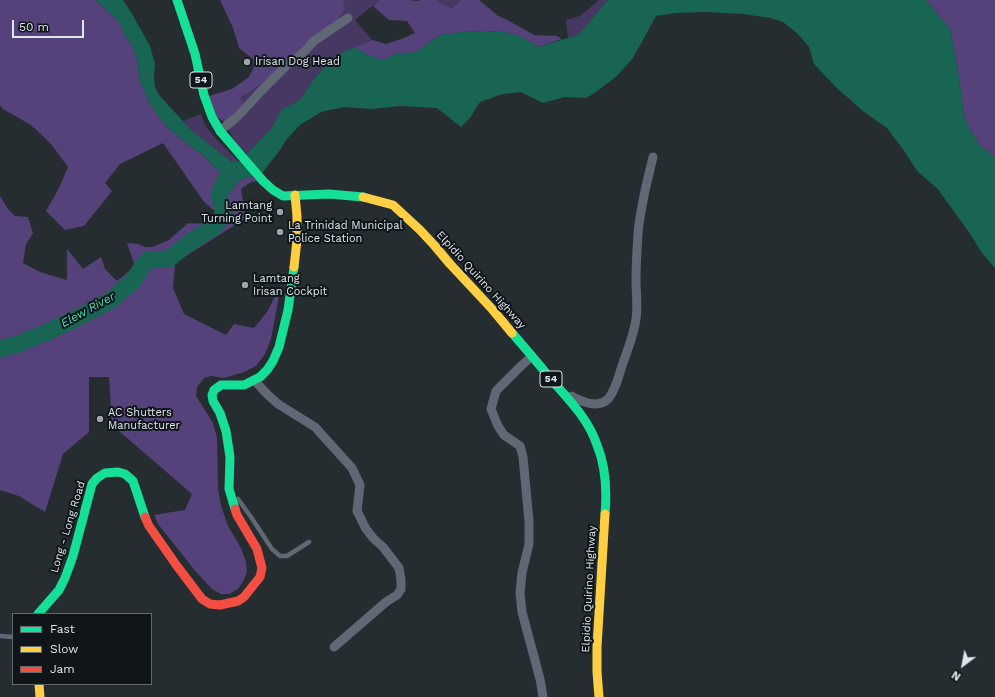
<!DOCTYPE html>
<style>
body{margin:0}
#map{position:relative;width:995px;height:697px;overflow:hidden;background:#252d31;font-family:"Work Sans",sans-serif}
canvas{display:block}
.legend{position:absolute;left:12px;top:613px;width:140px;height:72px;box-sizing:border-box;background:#0f1519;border:1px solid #61696d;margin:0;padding:5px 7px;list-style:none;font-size:12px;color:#dde6ec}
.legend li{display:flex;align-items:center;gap:8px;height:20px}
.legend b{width:20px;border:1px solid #61696d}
.north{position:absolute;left:943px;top:645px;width:40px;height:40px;-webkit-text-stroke:3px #0f1519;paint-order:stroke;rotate:212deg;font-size:11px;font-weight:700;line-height:16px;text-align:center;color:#dde6ec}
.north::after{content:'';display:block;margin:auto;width:14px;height:18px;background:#dde6ec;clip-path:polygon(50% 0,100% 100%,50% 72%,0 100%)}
.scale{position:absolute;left:12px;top:20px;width:72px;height:18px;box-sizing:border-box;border:2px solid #dde6ec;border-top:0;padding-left:5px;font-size:12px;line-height:14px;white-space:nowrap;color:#dde6ec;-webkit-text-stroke:3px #0f1519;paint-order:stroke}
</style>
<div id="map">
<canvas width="995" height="697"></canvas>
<ul class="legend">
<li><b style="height:5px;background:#16e098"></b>Fast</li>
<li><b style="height:5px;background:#ffcf43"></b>Slow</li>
<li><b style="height:5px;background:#f24e42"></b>Jam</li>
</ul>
<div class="north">N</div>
<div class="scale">50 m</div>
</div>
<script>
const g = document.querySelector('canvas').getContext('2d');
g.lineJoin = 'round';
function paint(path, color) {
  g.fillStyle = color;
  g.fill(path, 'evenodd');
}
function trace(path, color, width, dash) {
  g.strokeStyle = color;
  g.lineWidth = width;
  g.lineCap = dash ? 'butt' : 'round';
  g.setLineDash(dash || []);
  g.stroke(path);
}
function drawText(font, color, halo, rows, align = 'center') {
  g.font = font + ' "Work Sans",sans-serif';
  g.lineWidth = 4;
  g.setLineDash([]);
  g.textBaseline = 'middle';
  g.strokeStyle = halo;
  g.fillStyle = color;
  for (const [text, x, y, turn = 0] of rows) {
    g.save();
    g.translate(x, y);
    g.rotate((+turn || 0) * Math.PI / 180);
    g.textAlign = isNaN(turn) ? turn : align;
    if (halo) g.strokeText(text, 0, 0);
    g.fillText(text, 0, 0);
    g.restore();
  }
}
paint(new Path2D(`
 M345 0H380L355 20 372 40 354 47 333 57 314 79 300 100 281 110 271 129 258 142 247 154 234 141 226 123 240 98 251 91Z
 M437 0H464H461L452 8 440 3Z
 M599 0H608L578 35 568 38 566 20 580 16Z
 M201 114 205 125 216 139 239 162H232L192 131 183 121Z`), '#463862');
paint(new Path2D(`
 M0 0H96L120 23 123 32 132 46 137 59 140 82 151 106 166 126 185 142 204 156 220 172 229 193 240 180 252 176 257 181 251 182 241 189 246 218 175 263 173 288 184 314 226 335 234 324 254 328 267 312 281 285 271 339 265 354 256 366 244 372 224 378 211 376 204 378 197 387 196 396 213 423 217 438 218 489 221 506 228 526 241 548 246 562 247 571 244 580 238 589 229 594H221L212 589 197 573 158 524 154 515 185 510 192 494 112 425 109 377H89V432L63 454 45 512 19 496 0 490V196L8 209 15 216 28 217 33 233 26 244 23 263 40 272 67 280V249L83 269 101 257 105 269 117 281 135 266 127 243 138 244 145 247H152L169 240 188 223C197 224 216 225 217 213L204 202 163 143 120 164 105 183 112 191 84 226 65 230 46 211 58 190 68 167 51 144 31 125 3 109 0 105Z
 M220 0H345L343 2 345 9 334 24 302 51 283 64 264 81 251 91 240 98 244 105 226 123 217 117 209 96 232 89 249 77 254 67 253 59 239 48 233 28Z
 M380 0H408L418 1 420 0H437L440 3 452 8 461 0H479L497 15 513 23 534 35 557 36 562 39 538 47 522 37 504 32 482 31 462 32 440 35 416 52 397 54 382 60 366 54 354 47 372 40 386 44 404 38 415 33 407 21 389 20 373 6Z
 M926 0H995V157L979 145 965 120 958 72 950 29Z`), '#55427b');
paint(new Path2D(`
 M96 0H123L131 12 150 46 155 64 154 76 155 87 159 95 192 131 232 162H239L247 154 258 142 271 129 281 110 300 100 314 79 333 57 354 47 366 54 382 60 397 54 416 52 440 35 462 32 482 31 504 32 522 37 538 47 578 35 608 0H926L950 29 958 72 965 120 979 145 995 157V268L982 253 971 235 937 188 917 171 905 152 887 128 864 112 838 89 814 64 809 47 798 34 783 22 771 18 743 14 707 12 676 13 656 16 633 58 617 76 596 92 586 98 565 97 543 103 521 92 503 94 480 102 470 118 461 127 437 108 400 106 372 109 344 107 321 112 300 125 287 139 280 150 263 172 240 180 229 193 215 186 220 172 204 156 185 142 166 126 151 106 140 82 137 59 132 46 123 32 120 23Z`), '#186554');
trace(new Path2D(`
 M0 349 18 344 45 333 77 318 111 300 134 280 142 267 148 260 169 259 190 242 213 228 224 214 219 195 223 185 231 173`), '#186554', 17);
trace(new Path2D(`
 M238 499 251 517 272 549 280 556H287L309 542
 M0 636 13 637`), '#606775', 4.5);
trace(new Path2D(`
 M220 131 238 116 264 88 286 66 303 53 314 41 336 26 348 18
 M532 356 520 367 496 391 491 409 498 426 504 435 520 446 523 457 529 521V544L522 573 520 593 522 612 540 679 543 697
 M254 380 267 394 278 404 315 427 352 468 360 485 357 511 366 529 374 539 383 547 399 568 401 580V589L397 595 386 602 334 647
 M571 396C582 402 598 409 608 399 615 391 618 379 621 369 626 353 634 336 636 319 638 307 636 293 636 280 636 265 637 249 638 234 640 208 647 182 653 157`), '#606775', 9);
trace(new Path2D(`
 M177 0 195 54 204 95 212 117 220 131 263 181 273 190 283 196 329 194 363 197
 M512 333C527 350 541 367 556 385 572 403 589 421 597 445 606 467 607 491 605 514
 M235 509 229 489 230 457 226 431 220 413 213 401 212 395 214 390 221 385H244L260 377 267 370 273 361 279 347 288 310 294 267
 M38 614 59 590 65 578 73 556 92 484 97 478 105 473 118 472 125 474 133 481 145 517`), '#16e098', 9);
trace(new Path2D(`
 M363 197 393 205 420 230 434 245 450 264 492 309 512 333
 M294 267 297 240V216L295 195
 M39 684 40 697
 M599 697 597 672V647L605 514`), '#ffcf43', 9);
trace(new Path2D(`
 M145 517 149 526 177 566 202 599 210 604 220 605 238 601 244 597 260 577 262 568 257 549 237 515 235 509`), '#f24e42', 9);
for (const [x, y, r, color] of [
 [247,62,4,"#9da5ab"],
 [280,212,4,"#9da5ab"],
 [280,232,4,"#9da5ab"],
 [245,285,4,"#9da5ab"],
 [100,419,4,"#9da5ab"]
]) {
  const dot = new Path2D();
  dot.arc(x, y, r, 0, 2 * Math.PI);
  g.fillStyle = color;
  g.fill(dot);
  trace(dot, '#0f1519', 1.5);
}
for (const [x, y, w] of [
 [201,80,22],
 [551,379,22]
]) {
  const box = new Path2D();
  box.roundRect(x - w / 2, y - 8, w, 16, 3);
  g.fillStyle = '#0f1519';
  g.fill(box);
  trace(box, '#dde6ec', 1);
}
drawText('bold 10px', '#dde6ec', null, [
 ["54",201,80],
 ["54",551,379]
]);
drawText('11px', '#dde6ec', '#0f1519', [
 ["Irisan Dog Head",255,62],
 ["Lamtang",272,206,"right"],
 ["Turning Point",272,219,"right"],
 ["La Trinidad Municipal",288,226],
 ["Police Station",288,239],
 ["Lamtang",253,279],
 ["Irisan Cockpit",253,292],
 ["AC Shutters",108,413],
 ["Manufacturer",108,426]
], 'left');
drawText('11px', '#dde6ec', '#0f1519', [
 ["Elpidio Quirino Highway",481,280,48],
 ["Long - Long Road",68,527,-73],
 ["Elpidio Quirino Highway",589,589,-87]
]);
drawText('italic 12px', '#4bddb9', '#0f1519', [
 ["Elew River",88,310,-29]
]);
</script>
